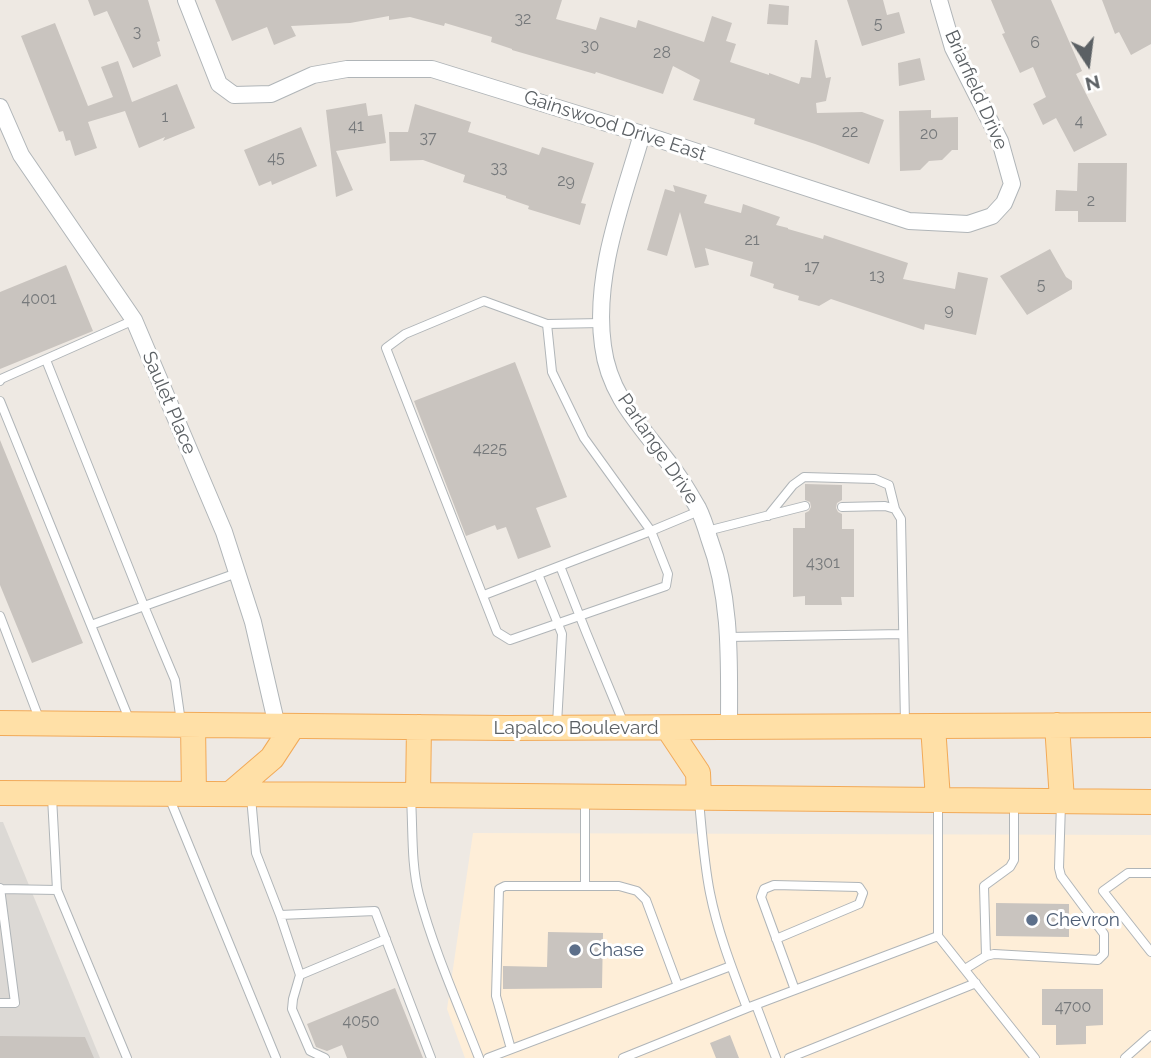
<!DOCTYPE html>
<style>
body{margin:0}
#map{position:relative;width:1151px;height:1058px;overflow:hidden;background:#eee9e3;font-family:Raleway,sans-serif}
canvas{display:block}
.north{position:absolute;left:1053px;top:28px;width:70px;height:70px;-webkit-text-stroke:5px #fff;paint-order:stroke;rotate:167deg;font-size:19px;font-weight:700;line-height:28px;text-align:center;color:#5b6064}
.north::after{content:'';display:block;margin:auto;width:24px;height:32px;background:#5b6064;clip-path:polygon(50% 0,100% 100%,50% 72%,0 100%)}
</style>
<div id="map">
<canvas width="1151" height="1058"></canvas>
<div class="north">N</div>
</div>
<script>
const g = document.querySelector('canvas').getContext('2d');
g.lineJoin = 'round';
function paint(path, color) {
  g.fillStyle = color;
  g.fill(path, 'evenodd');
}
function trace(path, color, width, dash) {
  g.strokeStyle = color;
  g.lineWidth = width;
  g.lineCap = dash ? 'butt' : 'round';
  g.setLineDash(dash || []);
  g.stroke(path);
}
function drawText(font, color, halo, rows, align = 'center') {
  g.font = font + ' Raleway,sans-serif';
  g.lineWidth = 6;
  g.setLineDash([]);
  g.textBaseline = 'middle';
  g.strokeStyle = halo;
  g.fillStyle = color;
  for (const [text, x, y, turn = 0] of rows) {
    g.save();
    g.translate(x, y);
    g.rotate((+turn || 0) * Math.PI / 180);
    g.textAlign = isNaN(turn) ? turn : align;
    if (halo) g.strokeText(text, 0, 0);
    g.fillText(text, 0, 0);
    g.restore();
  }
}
paint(new Path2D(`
 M473 833 1151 835V1058H465L447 1009Z`), '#feeed8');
paint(new Path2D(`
 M0 822H3L100 1058H0Z`), '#dcd9d5');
paint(new Path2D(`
 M88 0H148L160 41 157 42 161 56 133 68 107 11 94 16Z
 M215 0H562L556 19 596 30 600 17 636 28 638 20 704 42 712 16 732 23 726 41 736 44 730 62 769 75V73L799 84 801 77 811 78 815 40H817L826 78 831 77 826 101 816 103 817 113 862 112 884 120 869 164 815 144 754 124 755 119 693 100 700 80 673 66 663 94 596 72 595 74 512 50V49L491 42 492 37 445 23 444 26 410 17 389 20V16L350 23 291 26 296 36 274 45 267 27 232 41Z
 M847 0H883L887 15 899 12 905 33 862 46Z
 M991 0H1051L1082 71 1076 74 1107 135 1074 152 1056 118 1043 125 1033 104 1046 97 1033 67 1020 73 1002 34 1005 33Z
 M1102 0H1151V44L1131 55 1119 32 1115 34Z
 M769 4 789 6 788 25 767 24Z
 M55 23 88 106 113 97 101 67 118 61 132 102 177 84 195 128 163 141 165 137 139 148 125 111 88 122 97 148 75 156 70 140 66 141 63 131 59 132 21 36Z
 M920 58 925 80 899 86 898 63Z
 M366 103 368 116 382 114 386 143 336 151 353 190 336 197 326 110Z
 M415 104 471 122 468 132 539 155 542 147 594 163 581 203 586 204 580 225 528 209 529 206 506 198V196L463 182 465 175 423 160 390 161 389 132H408Z
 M931 110V118L958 117V150H952L942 160 929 161 920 170 900 171 899 111Z
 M301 127 317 166 272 185 271 181 259 186 244 150Z
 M1078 163H1127L1126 222H1078V211H1055L1056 190 1077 191Z
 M673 185 707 195 704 203 741 213 743 204 780 217 776 225 788 228V229L823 239 824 235 908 263 903 279 955 289 958 272 988 278 976 335 925 324 924 330 831 299 819 306 798 300 799 296 773 288 774 284 750 276 753 262 705 248 709 265 695 268 680 212 667 256 647 250 665 189 675 192Z
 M1050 249 1066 277 1072 281V289L1027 315 1000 276Z
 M66 265 93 331 0 369V292Z
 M515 362 567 497 536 508 551 547 518 559 506 527 497 530 495 525 466 536 414 401Z
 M0 440 83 643 32 663 0 585Z
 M805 484 842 485V500L837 503 836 508 838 512 842 514V529H854V597H841L842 605H805V596L793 597V528H805V513L809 511 811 507 810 502 805 500Z
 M996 903 1069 904V937L996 936Z
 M548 932 603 933 602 988 503 989V966L547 967Z
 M395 988 423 1058H347L342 1045 327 1051 316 1047 307 1024Z
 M1042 989H1103V1025L1086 1026V1044L1056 1045V1025H1042Z
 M730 1035 739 1058H716L710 1043Z
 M0 1036 85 1037 94 1058H0Z`), '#c9c4bf');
const service = new Path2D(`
 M602 323 547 324 552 372 584 438 651 531 699 511
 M46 360 144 606 175 680 181 722
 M0 381 1 379 134 320
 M0 401 129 719
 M842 507 885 506 895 509 901 519 905 723
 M768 516 793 485 804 477 875 479 889 485 895 509
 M707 531 805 506
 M560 566 586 632 624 724
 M538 574 562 634 557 724
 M484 595 651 531 668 574 666 586 510 640 497 632 386 348 405 334 484 301 547 324
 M0 616 40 721
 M91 625 237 573
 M728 637 903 634
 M52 797 57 890 127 1058
 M169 797 276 1058
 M251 797 256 853 280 915 375 911 431 1058
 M411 798C413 830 411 864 419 895 434 951 458 1004 479 1058
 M585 798V886
 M699 801C702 832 704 863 710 893 718 933 733 971 747 1008
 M938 804V936L1035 1058
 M1151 873H1128L1103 891 1151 952
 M0 888 15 1003H0
 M0 889 57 890
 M280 915 300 975 386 939
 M776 939 859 904 863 893 859 887 774 885 764 889 761 897 795 990
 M986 956 984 886 1010 867 1014 860V805
 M965 969 986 956 994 954 1098 960 1104 954V934L1061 876 1059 868 1061 803
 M300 975 293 999 292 1009 310 1051 325 1058
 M756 1005 776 1058
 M511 1049 496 996 499 889 505 886H619L637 891 646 900 678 986
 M488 1058 731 966
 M623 1058 747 1008 938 936
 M789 1058 976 983
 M1125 1058 1151 1035`);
const minor = new Path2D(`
 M186 0 219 84 234 95 271 94 313 75 347 69H432L642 134 909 221 968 224 992 216 1004 203 1012 184 1000 141 953 48 939 0
 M0 107 21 155 134 320 224 532 253 622 277 726
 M642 134C623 200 593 275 603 346 610 402 649 433 679 477 686 487 692 498 698 508 703 518 706 528 709 538 732 599 729 663 729 726`);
const primary = new Path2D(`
 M0 723 507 728 1151 725
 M193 725 194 794
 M1057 725 1062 800
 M933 726 938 799
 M668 728 698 773 699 797
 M0 793 418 795 1151 802
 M230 794 272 758 293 726
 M418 795 419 727`);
trace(service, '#b0b5b8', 10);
trace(minor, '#b0b5b8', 18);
trace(primary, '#f2aa58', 26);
trace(service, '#fff', 8);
trace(minor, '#fff', 16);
trace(primary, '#ffe0a7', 24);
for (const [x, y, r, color] of [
 [1032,920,7,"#5c6f8a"],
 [575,950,7,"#5c6f8a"]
]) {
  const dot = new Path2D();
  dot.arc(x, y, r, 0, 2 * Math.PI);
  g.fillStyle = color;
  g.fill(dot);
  trace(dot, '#fff', 2.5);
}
drawText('16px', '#76797b', null, [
 ["32",523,19],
 ["5",878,24],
 ["3",137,32],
 ["6",1035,43],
 ["30",590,46],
 ["28",662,53],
 ["1",165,117],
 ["4",1079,121],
 ["41",356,126],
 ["22",850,132],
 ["20",929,134],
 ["37",428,138],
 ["45",276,158],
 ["33",499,168],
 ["29",566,181],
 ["2",1091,201],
 ["21",752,240],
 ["17",812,267],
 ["13",877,276],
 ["5",1041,285],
 ["4001",39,299],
 ["9",949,310],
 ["4225",490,449],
 ["4301",823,563],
 ["4700",1073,1007],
 ["4050",361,1021]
]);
drawText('19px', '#5b6064', '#fff', [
 ["Briarfield Drive",976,90,66],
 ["Gainswood Drive East",615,126,18],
 ["Saulet Place",169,403,67],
 ["Parlange Drive",658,449,56],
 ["Lapalco Boulevard",576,728]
]);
drawText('19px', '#4e5e75', '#fff', [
 ["Chevron",1046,920],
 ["Chase",589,950]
], 'left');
</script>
